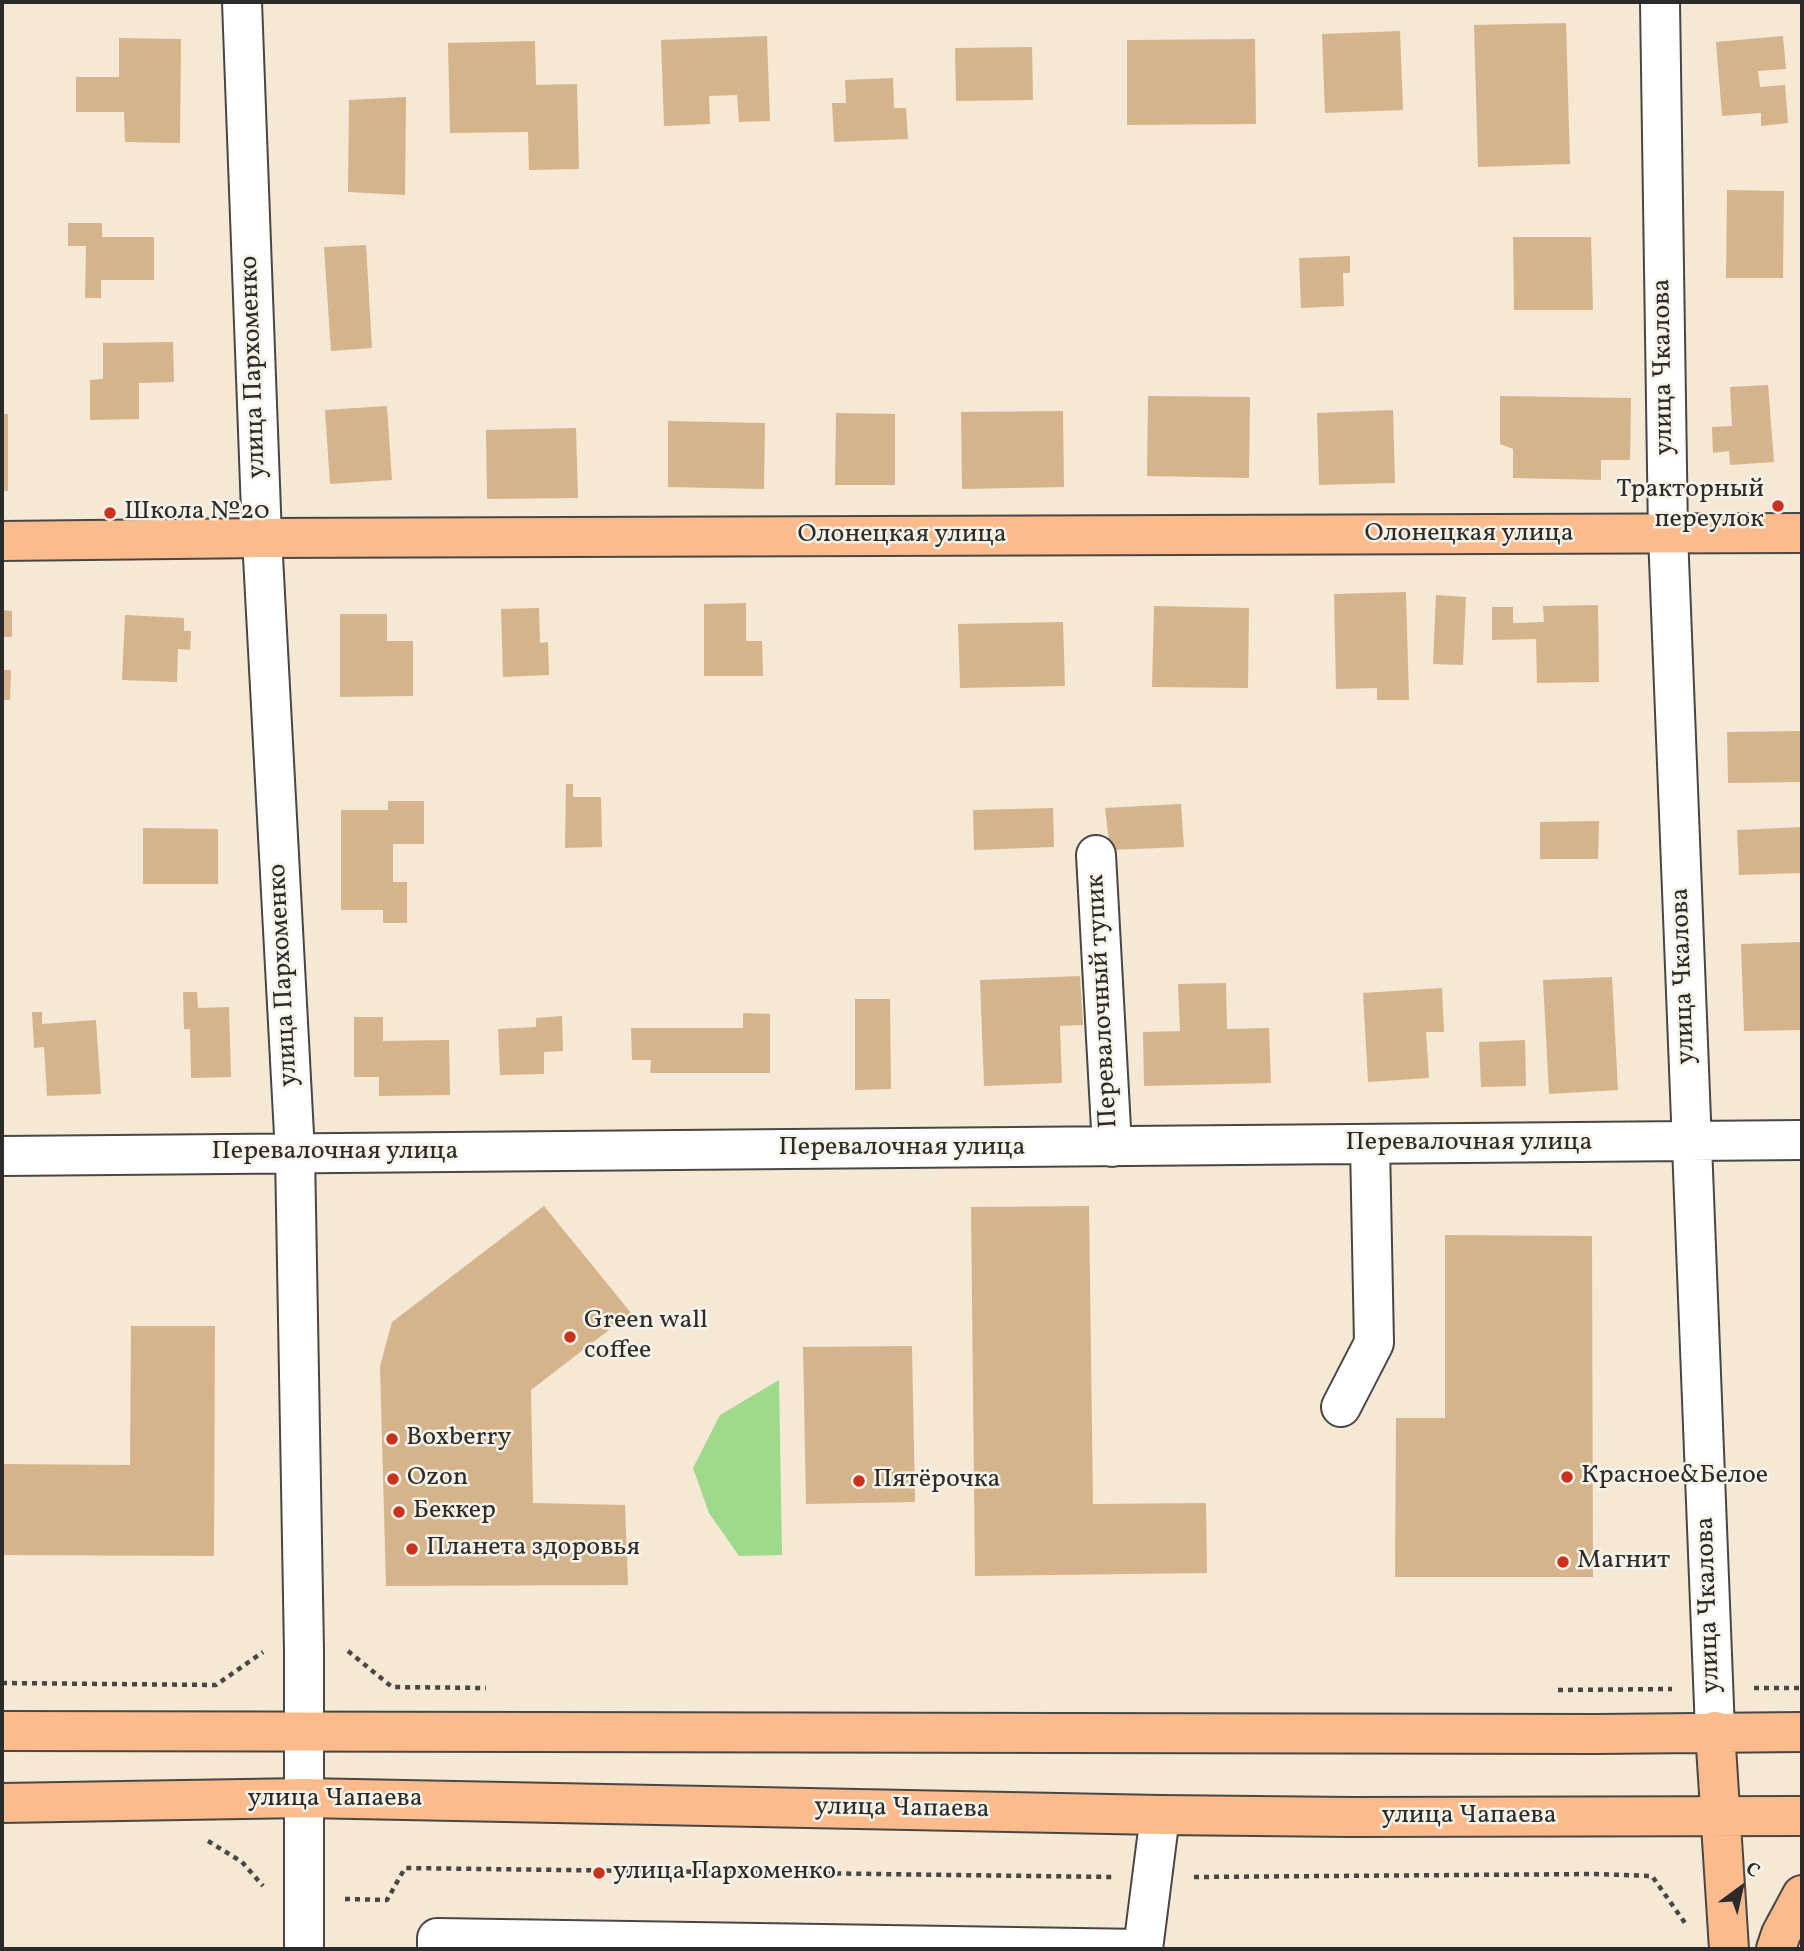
<!DOCTYPE html>
<meta charset="utf-8">
<style>
body{margin:0}
#map{position:relative;width:1804px;height:1951px;overflow:hidden;background:#f5e8d4;font-family:Vollkorn,serif}
canvas{display:block}
.frame{position:absolute;inset:0;border:4px solid #2b2b2b;pointer-events:none}
.north{position:absolute;left:1706px;top:1853px;width:70px;height:70px;-webkit-text-stroke:5px #f7f3e8;paint-order:stroke;rotate:33deg;font-size:19px;font-weight:700;line-height:28px;text-align:center;color:#2b2b2b}
.north::after{content:'';display:block;margin:auto;width:24px;height:32px;background:#2b2b2b;clip-path:polygon(50% 0,100% 100%,50% 72%,0 100%)}
</style>
<div id="map">
<canvas width="1804" height="1951"></canvas>
<div class="frame"></div>
<div class="north">С</div>
</div>
<script>
const g = document.querySelector('canvas').getContext('2d');
g.lineJoin = 'round';
function paint(path, color) {
  g.fillStyle = color;
  g.fill(path, 'evenodd');
}
function trace(path, color, width, dash) {
  g.strokeStyle = color;
  g.lineWidth = width;
  g.lineCap = dash ? 'butt' : 'round';
  g.setLineDash(dash || []);
  g.stroke(path);
}
function drawText(font, color, halo, rows, align = 'center') {
  g.font = font + ' Vollkorn,serif';
  g.lineWidth = 5;
  g.setLineDash([]);
  g.textBaseline = 'middle';
  g.strokeStyle = halo;
  g.fillStyle = color;
  for (const [text, x, y, turn = 0] of rows) {
    g.save();
    g.translate(x, y);
    g.rotate((+turn || 0) * Math.PI / 180);
    g.textAlign = isNaN(turn) ? turn : align;
    if (halo) g.strokeText(text, 0, 0);
    g.fillText(text, 0, 0);
    g.restore();
  }
}
paint(new Path2D(`
 M779 1380 782 1555 739 1556 709 1513 693 1468 720 1415Z`), '#9ed98c');
paint(new Path2D(`
 M1566 23 1570 164 1478 167 1474 25Z
 M1400 31 1403 110 1325 113 1322 34Z
 M767 36 770 121 739 122 737 95 709 96 710 124 664 126 661 40Z
 M1783 36 1786 69 1758 71 1760 87 1785 85 1788 123 1761 126V113L1722 116 1716 42Z
 M119 38 181 39 180 143 125 142 124 112H76V77H119Z
 M1255 39 1256 124 1127 125V40Z
 M535 41 536 85 577 84 579 169 529 170 528 132 450 133 448 43Z
 M1032 47 1033 100 956 101 955 48Z
 M893 78 894 108H906L908 139 834 142 832 103H846L845 80Z
 M406 97 405 195 348 192 349 100Z
 M1727 190 1784 191 1783 278H1726Z
 M68 223H102V237H154V280H101V298H85L86 246H68Z
 M1513 237H1591L1593 310H1514Z
 M366 245 372 348 331 351 324 247Z
 M1350 256V273H1343L1344 306 1301 308 1299 258Z
 M173 342 174 382 139 383V419L90 420V380L103 379V343Z
 M1768 385 1774 462 1730 465 1729 451 1713 453 1712 427 1732 426 1730 387Z
 M1148 396 1250 397 1249 478 1147 476Z
 M1500 396 1631 398 1630 460H1601V480L1513 478V449L1500 444Z
 M387 406 392 480 330 484 325 410Z
 M1393 410 1395 483 1319 485 1317 413Z
 M1063 411 1064 487 962 489 961 412Z
 M836 413 895 414V485H835Z
 M2 414H8V491H2Z
 M668 421 765 423 764 489 668 487Z
 M576 428 578 498 487 499 486 430Z
 M1406 592 1409 700H1377V688L1336 689 1334 594Z
 M1436 595 1466 597 1463 665 1433 664Z
 M746 603V641H762L763 676H704V604Z
 M1598 605 1599 682 1537 683 1536 639 1492 640V607H1513V623L1544 622 1543 606Z
 M1154 606 1249 608 1248 688 1152 687Z
 M539 608 540 643 548 642 549 675 503 677 501 609Z
 M2 610 12 611V637H2Z
 M340 614H387V641H413V696L340 697Z
 M125 615 184 618V631H191L190 650 178 649 177 682 122 680Z
 M1063 622 1065 686 960 688 958 624Z
 M2 670H11L10 700H2Z
 M1800 731 1801 782 1728 783 1727 732Z
 M566 784H573V797H601L602 847 565 848Z
 M388 801H424V844H393V882H407V923H383V910H341V810H388Z
 M1181 804 1184 847 1110 850 1105 808Z
 M1053 808 1054 847 974 850 973 810Z
 M1599 821 1598 859H1540V822Z
 M1802 827V873L1739 875 1737 830Z
 M143 828 218 829V884H143Z
 M1802 942V1030L1744 1031 1741 944Z
 M1080 976 1083 1025 1060 1026 1062 1083 984 1086 980 980Z
 M1612 977 1618 1090 1549 1094 1543 980Z
 M1226 983 1227 1029 1269 1028 1271 1083 1144 1086 1143 1032 1180 1031 1178 984Z
 M1442 988 1444 1032H1426L1429 1078 1368 1082 1363 993Z
 M183 992H197L198 1008 229 1007 231 1077 191 1078 190 1029H184Z
 M855 999H890L891 1089 855 1090Z
 M32 1012H42V1024L96 1020 101 1094 47 1096 44 1047 34 1048Z
 M743 1013 770 1014V1073H650L651 1060H632L631 1028H743Z
 M562 1016 563 1051 544 1052V1074L500 1075 498 1029 536 1027V1018Z
 M354 1017H383V1041L449 1040 450 1095 379 1096V1077H354Z
 M1525 1040 1526 1086 1481 1087 1479 1042Z
 M544 1206 631 1313 531 1390 533 1503 625 1505 628 1585 386 1586 380 1366 392 1322Z
 M1089 1206 1093 1504 1206 1503 1207 1573 975 1576 971 1207Z
 M1445 1235 1592 1236 1593 1577H1395L1396 1418H1445Z
 M131 1326H215L214 1556 2 1555V1464L130 1465Z
 M912 1346 915 1502 806 1504 803 1347Z`), '#d5b48b');
const minor = new Path2D(`
 M242 2 262 538 295 1153 304 1651V1949
 M1660 2 1668 534 1715 1731
 M1096 855 1112 1147
 M2 1156 1802 1140
 M1341 1407 1374 1343 1370 1145
 M437 1949V1938L1143 1949 1160 1815`);
const major = new Path2D(`
 M2 541 262 538 1802 533
 M2 1731 1596 1734 1802 1732
 M1715 1731 1729 1949
 M2 1803 304 1798 1160 1815 1351 1817 1802 1816
 M1776 1949 1781 1934 1802 1895`);
trace(minor, '#494744', 42);
trace(major, '#494744', 42);
trace(new Path2D(`
 M348 1651 392 1687 486 1688
 M2 1683 216 1685 263 1652
 M1754 1688H1802
 M1558 1690 1672 1689
 M208 1841 242 1862 263 1886
 M1194 1877 1595 1874 1652 1876 1685 1923
 M345 1899 387 1900 405 1868 1112 1877`), '#494744', 4.5, [5, 5]);
trace(minor, '#fff', 38);
trace(major, '#fbbb8c', 38);
for (const [x, y, r, color] of [
 [1778,506,7,"#c8321e"],
 [110,513,7,"#c8321e"],
 [570,1337,7,"#c8321e"],
 [392,1439,7,"#c8321e"],
 [1567,1477,7,"#c8321e"],
 [393,1479,7,"#c8321e"],
 [859,1481,7,"#c8321e"],
 [399,1512,7,"#c8321e"],
 [412,1549,7,"#c8321e"],
 [1563,1562,7,"#c8321e"],
 [599,1873,7,"#c8321e"]
]) {
  const dot = new Path2D();
  dot.arc(x, y, r, 0, 2 * Math.PI);
  g.fillStyle = color;
  g.fill(dot);
  trace(dot, '#f7f3e8', 2.5);
}
drawText('26px', '#2b2b2b', '#f7f3e8', [
 ["улица Пархоменко",255,367,-92],
 ["улица Чкалова",1665,367,-91],
 ["Олонецкая улица",1469,535],
 ["Олонецкая улица",902,536],
 ["улица Пархоменко",285,975,-93],
 ["улица Чкалова",1685,976,-92],
 ["Перевалочный тупик",1104,1001,-93],
 ["Перевалочная улица",1469,1144],
 ["Перевалочная улица",902,1149],
 ["Перевалочная улица",335,1153],
 ["улица Чкалова",1710,1605,-92],
 ["улица Чапаева",335,1800],
 ["улица Чапаева",902,1810,1],
 ["улица Чапаева",1469,1817]
]);
drawText('26px', '#2b2b2b', '#f7f3e8', [
 ["Тракторный",1764,491,"right"],
 ["переулок",1764,521,"right"],
 ["Школа №20",124,513],
 ["Green wall",584,1322],
 ["coffee",584,1352],
 ["Boxberry",406,1439],
 ["Красное&Белое",1581,1477],
 ["Ozon",407,1479],
 ["Пятёрочка",873,1481],
 ["Беккер",413,1512],
 ["Планета здоровья",426,1549],
 ["Магнит",1577,1562],
 ["улица Пархоменко",613,1873]
], 'left');
</script>
